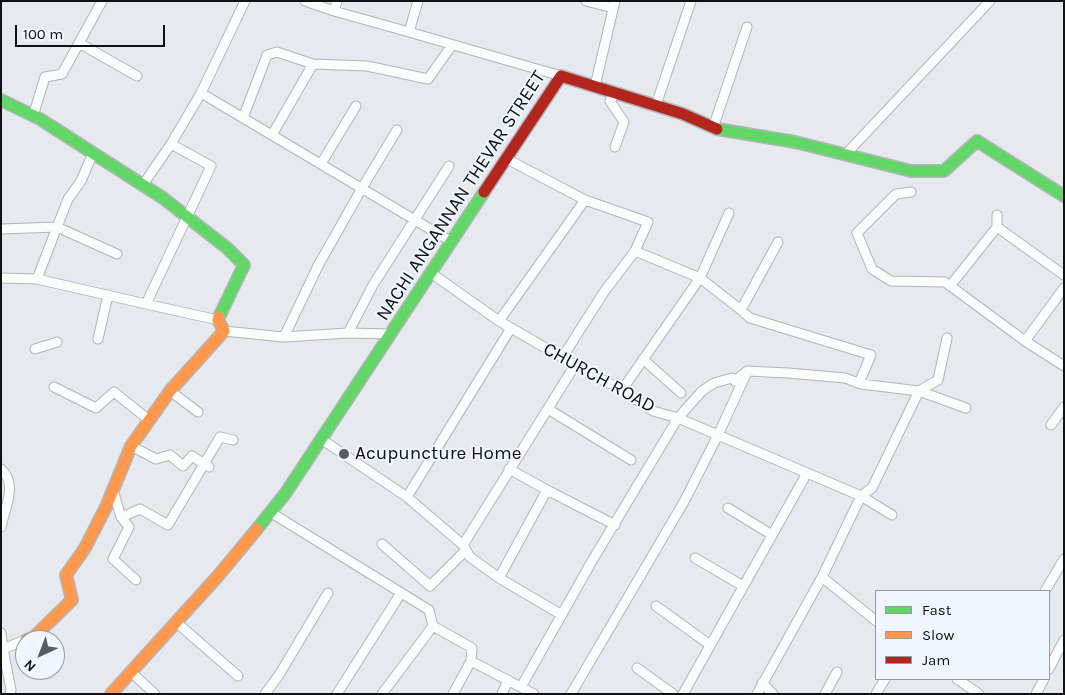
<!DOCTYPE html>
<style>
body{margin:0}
#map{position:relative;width:1065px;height:695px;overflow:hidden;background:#e6e9ee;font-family:Karla,sans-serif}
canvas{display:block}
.frame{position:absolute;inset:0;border:2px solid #0f1114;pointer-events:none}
.legend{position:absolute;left:875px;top:590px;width:175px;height:90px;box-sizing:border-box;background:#f0f6ff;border:1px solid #969aa1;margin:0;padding:6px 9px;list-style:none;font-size:15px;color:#0f1114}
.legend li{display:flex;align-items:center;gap:10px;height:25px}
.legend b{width:25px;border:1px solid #969aa1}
.north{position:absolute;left:15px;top:630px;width:50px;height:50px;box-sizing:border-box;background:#f0f6ff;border:1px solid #969aa1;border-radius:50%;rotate:223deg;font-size:14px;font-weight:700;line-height:20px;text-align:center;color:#0f1114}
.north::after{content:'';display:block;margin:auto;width:18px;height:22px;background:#5a5d60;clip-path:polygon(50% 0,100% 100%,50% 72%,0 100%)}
.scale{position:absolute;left:15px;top:25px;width:150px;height:22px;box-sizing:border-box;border:2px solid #0f1114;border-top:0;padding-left:6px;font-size:15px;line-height:18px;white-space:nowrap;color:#0f1114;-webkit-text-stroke:4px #f0f6ff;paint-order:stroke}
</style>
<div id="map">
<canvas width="1065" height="695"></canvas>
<div class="frame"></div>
<ul class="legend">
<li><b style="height:6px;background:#63d668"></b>Fast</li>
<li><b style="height:6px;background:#ff974d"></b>Slow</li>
<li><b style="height:6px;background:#b3261e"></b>Jam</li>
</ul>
<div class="north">N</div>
<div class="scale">100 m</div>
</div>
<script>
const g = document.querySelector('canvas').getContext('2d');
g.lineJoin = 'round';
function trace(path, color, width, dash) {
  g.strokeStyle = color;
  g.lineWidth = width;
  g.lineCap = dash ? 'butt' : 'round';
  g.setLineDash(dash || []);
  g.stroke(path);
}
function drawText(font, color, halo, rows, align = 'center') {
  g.font = font + ' Karla,sans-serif';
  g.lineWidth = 4;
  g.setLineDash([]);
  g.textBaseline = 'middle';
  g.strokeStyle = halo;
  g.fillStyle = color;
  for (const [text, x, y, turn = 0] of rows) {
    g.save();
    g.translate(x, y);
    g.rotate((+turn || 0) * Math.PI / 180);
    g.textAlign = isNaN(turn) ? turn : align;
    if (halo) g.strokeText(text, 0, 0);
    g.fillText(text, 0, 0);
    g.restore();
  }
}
const street = new Path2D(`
 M305 1 334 11
 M337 1 334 11 409 32
 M418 1 409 32 561 76
 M586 1 613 8
 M79 43 137 76
 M595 86 615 1
 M201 93 245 1
 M615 93 610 101 624 122 615 147
 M656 105 691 1
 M33 116 45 77 62 74 102 1
 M243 118 267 55 277 52 313 64 367 66 428 79 452 45
 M713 128 747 27
 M272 135 313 64
 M846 154 990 1
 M507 159 585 200 648 222 635 251 604 292 562 358
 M321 164 356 106
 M142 186 171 144
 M911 192 896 194 857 233 872 269 891 281 945 282 1025 341 1064 288
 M997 227 1064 275
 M1 229 57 227 68 199 81 181 93 153
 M635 251 700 278 741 310 778 242
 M431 273 499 321 575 365 622 390 653 411 678 418 861 496 892 515
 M1 278 37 279 146 304
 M37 279 57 227 117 254
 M950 286 997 227V215
 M741 310 750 318 871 355 859 383
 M218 320 146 304 211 166 171 144 201 93 452 242
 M499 321 585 200
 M224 331 284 337 348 333 390 334
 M348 333 373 285 449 166
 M284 337 318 266 362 188 397 130
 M98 339 108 295
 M1025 341 1064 366
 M35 349 57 342
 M643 359 681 393
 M54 387 96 408 114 392 149 420
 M622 390 700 278 729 213
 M170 391 198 412
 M548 409 631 460
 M1051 425 1064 407
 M321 439 407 497 463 545 575 365
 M131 446 156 459 170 455 183 466 192 456 209 467
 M1 469C18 484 5 507 1 527
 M509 469 547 490
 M113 490 121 517 129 527 113 559 136 580
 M407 497 511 328
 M728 508 772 535
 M270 512 429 610 433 626 472 648 471 661 453 694
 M122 517 140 509 168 525 220 437 233 440
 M382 544 430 586 466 550
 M463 545 470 557 499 578 547 490 615 525
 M695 558 743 586
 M822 577 876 621
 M499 578 562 615
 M1045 591 1064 559
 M656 606 710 645
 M176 622 238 676
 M1 633 3 649 11 690 10 694
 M3 649 25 640
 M471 661 534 694
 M637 668 673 694
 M1049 669 1064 640
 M131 672 155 694
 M957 679 979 694
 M762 683 773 694
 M521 687 592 561 678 418 702 391 714 383 732 378 735 381 747 371 788 373 845 378 861 384 919 391 966 408
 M265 694 279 675 328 593
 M337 694 401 593
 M382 694 433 626
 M502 694 508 680
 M571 694 685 500 718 435 746 374
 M683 694 807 473
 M757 694 822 577 861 496 872 488 919 391 938 380 947 338
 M825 694 837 672
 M876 694 885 679
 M1036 694 1044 679`);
const fast = new Path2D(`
 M1 100 40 119 163 198 227 248 244 265 219 317
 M717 129 795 142 911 171H944L977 141 1064 196
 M257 529 285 494 484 192`);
const slow = new Path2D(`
 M26 640 34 637 72 600 66 575 85 548 106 507 131 446 170 391 224 331 218 320 219 317
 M111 694 218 576 257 529`);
const jam = new Path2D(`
 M484 192 561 76 683 114 717 129`);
trace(street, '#b2b5b9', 11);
trace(fast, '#b2b5b9', 14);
trace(slow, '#b2b5b9', 14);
trace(jam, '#b2b5b9', 14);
trace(street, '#fbfcfc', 9);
trace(fast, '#63d668', 11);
trace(slow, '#ff974d', 11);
trace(jam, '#b3261e', 11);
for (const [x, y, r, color] of [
 [344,454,6,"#5a5d60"]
]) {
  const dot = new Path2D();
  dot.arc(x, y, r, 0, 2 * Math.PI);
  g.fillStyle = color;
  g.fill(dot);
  trace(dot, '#f0f6ff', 2);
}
drawText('19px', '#0f1114', '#f0f6ff', [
 ["NACHI ANGANNAN THEVAR STREET",461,196,-57],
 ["CHURCH ROAD",599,378,29]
]);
drawText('19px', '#0f1114', '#f0f6ff', [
 ["Acupuncture Home",355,454]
], 'left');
</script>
